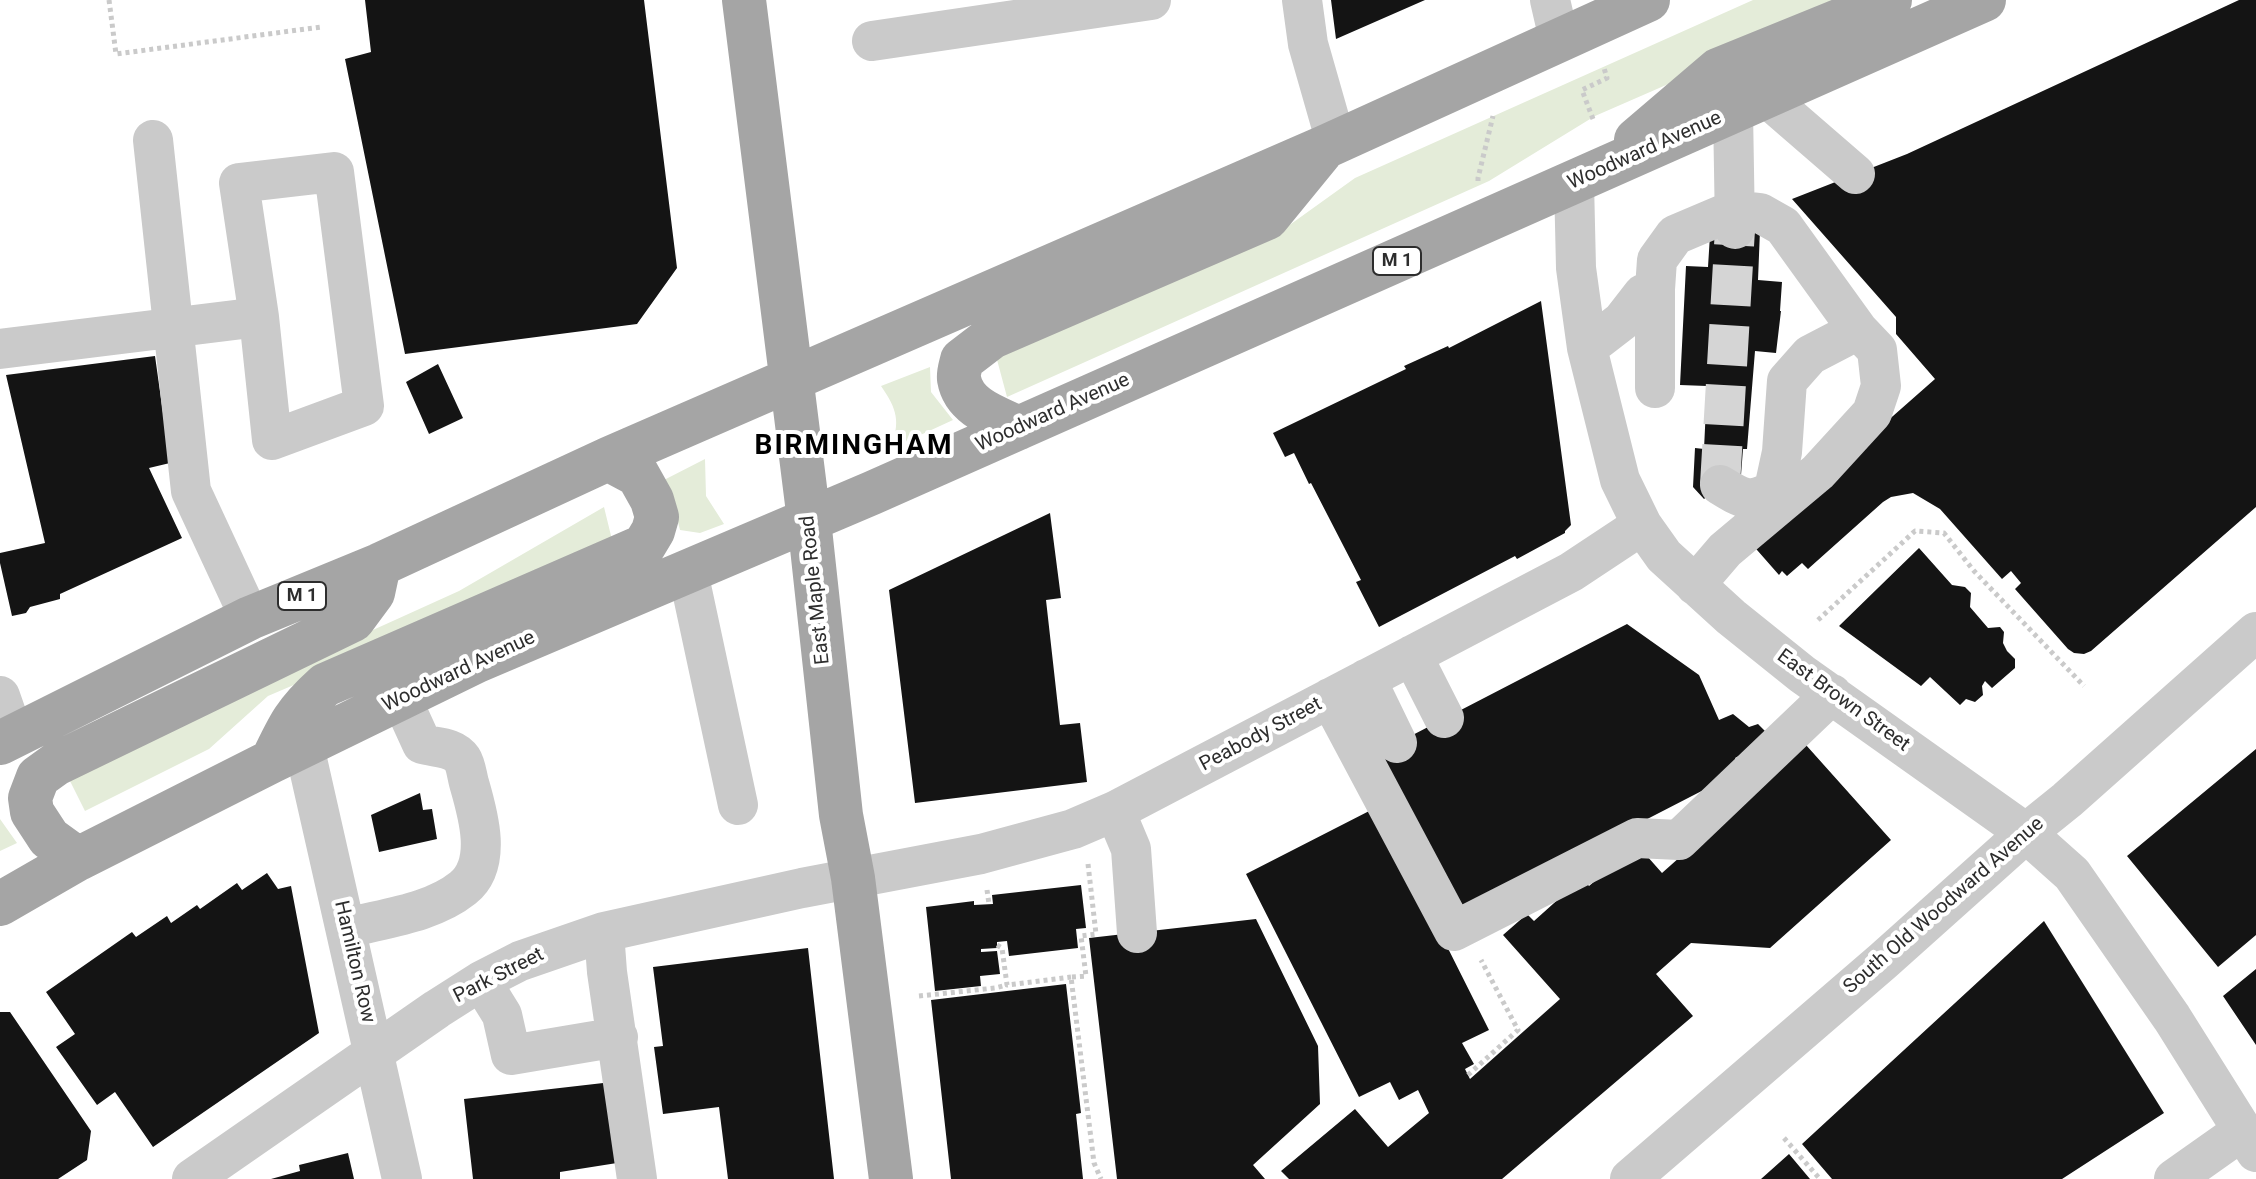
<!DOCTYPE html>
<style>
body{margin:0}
canvas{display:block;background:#fff}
</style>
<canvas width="2256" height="1179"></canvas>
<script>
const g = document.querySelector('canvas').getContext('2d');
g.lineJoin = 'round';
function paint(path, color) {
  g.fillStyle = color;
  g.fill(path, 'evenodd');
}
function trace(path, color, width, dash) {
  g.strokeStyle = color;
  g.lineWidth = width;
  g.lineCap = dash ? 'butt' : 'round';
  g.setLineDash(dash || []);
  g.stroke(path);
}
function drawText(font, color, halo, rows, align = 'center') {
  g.font = font + ' Roboto,sans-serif';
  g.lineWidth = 8;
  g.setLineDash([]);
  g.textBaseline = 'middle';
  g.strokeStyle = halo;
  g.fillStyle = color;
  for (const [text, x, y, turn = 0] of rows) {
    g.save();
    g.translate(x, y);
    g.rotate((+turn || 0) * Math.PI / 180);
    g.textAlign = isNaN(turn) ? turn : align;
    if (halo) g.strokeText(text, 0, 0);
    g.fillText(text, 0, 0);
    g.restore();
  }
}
paint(new Path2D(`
 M1753 0H1861L1595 116 1489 181 1007 397 996 356 1277 234 1355 178Z
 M930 367 931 392 953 420 890 449C901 422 897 409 881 386Z
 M705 459 706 496 724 524 700 533 680 530 674 506 662 481Z
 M604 507 614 548 268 696 209 749 85 811 67 775 267 678 459 591Z
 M0 819 17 843 0 851Z`), '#e4ecd9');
paint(new Path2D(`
 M365 0H644L677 268 637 324 405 354 345 59 371 52Z
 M1331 0H1425L1336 39Z
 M2239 0H2256V507L2091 651 2084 654 2074 653 2068 649 2015 589 2021 583 2011 571 2002 579 1940 509 1913 493 1891 497 1883 502 1808 569 1802 563 1787 576 1782 571 1779 575 1750 542 1935 379 1896 334V317L1792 199 1907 154Z
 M1760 230 1758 280 1782 282 1780 311H1781L1776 353 1755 351 1747 449H1743L1741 475 1732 474 1704 499 1693 487 1695 448 1704 449 1707 386 1680 385 1686 266 1708 267 1710 235Z
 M1541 301 1571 525 1565 531V533L1517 559 1515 556 1379 627 1356 582 1361 580 1311 483 1309 484 1294 453 1285 457 1273 433 1406 369 1404 366 1448 346 1449 348Z
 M155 356 170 463 149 468 182 538 60 594V599L30 607 26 613 12 616 0 563V553L45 543 6 375Z
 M438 364 463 418 429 434 406 382Z
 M1050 513 1061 598 1046 600 1060 725 1080 723 1087 782 915 803 889 590Z
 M1919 548 1952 585 1965 587 1971 593 1970 607 1988 628 2000 627 2004 632 2003 643 2007 651 2015 659V668L1992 688 1985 681 1982 686 1983 695 1975 702 1966 699 1960 705 1930 677 1921 686 1839 626Z
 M1627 624 1699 675 1719 720 1733 714 1749 727 1758 724 1773 739 1735 758 1740 767 1723 780 1457 917 1374 755Z
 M1806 745 1891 840 1770 948 1691 943 1656 974 1693 1016 1502 1179H1289L1281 1171 1355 1109 1388 1147 1429 1113 1418 1090 1399 1100 1390 1082 1359 1097 1246 874 1377 807 1489 1030 1462 1043 1474 1064 1465 1069 1470 1079 1560 999 1503 935 1527 914 1534 921 1582 878 1589 886 1629 852 1639 847 1662 873Z
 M2256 749V935L2218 967 2127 856Z
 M420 793 423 810 432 809 437 839 379 852 371 815Z
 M267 873 278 889 291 886 319 1033 153 1147 115 1092 97 1105 56 1047 75 1034 46 992 132 932 136 937 167 916 171 923 197 905 200 909 237 883 242 890Z
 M1081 885 1086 928 1076 929 1078 948 1009 956 1007 941 997 942V948L981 949V952L997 951 1000 974 980 976 981 986 935 991 926 907 974 901V905L993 904 992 895Z
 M1256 919 1318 1046 1320 1104 1253 1165 1265 1179H1117L1089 938Z
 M2044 921 2164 1113 2062 1179H1832L1802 1144Z
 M808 948 834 1179H728L719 1107 663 1114 654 1047 663 1046 653 967Z
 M2256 969V1045L2223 996Z
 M1066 984 1081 1113 1076 1114 1083 1179H951L931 1000Z
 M0 1012H10L91 1131 87 1160 58 1179H0Z
 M612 1082 617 1163 560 1172V1179H473L464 1099Z
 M348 1153 354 1179H271L300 1171 299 1165Z
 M1789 1154 1810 1179H1761Z`), '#141414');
trace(new Path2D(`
 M1720 485 1735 229`), '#d5d5d5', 40, [40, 20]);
trace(new Path2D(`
 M109 0 116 54 321 27
 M1593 119 1582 90 1607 78 1604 68
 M1478 181V178L1493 116
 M1818 620 1915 531 1944 533 1974 571 2084 686
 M1088 864 1096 934 1081 936 1086 976 1071 977 1094 1163 1101 1179
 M987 890 989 904
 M997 945 1002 948 1007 985 1071 977
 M919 996 995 988 1007 985
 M1468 1075 1518 1030 1481 960
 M1784 1138 1820 1179`), '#cacaca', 5, [4, 4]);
trace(new Path2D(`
 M1302 0 1308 44 1336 142
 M1550 0 1559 39
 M872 41 1151 0
 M1766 97 1855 174
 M1733 111 1735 229
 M153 140 191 491 250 618
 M1574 182 1576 268 1587 348 1620 480 1642 525 1664 556 1731 617 1802 674 2026 833 2072 874 2172 1018 2256 1152
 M1587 348 1622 321 1643 294 1655 289
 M0 349 259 317 239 183 334 172 364 406 272 440 259 317
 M1655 388V289L1657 260 1675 235 1734 210 1760 213 1783 226 1858 330
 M688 572 738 805
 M1695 585 1725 550 1818 472 1872 413 1881 386 1877 350 1858 330 1810 355 1787 381 1782 452 1774 489C1751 505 1741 498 1720 485
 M1412 655 1444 718
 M1366 679 1397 743
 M0 696 14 736
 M1330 698 1454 931 1637 838 1679 840 1832 694
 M304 746 402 1179
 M1115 811 1131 849 1137 933
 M347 928C385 918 432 913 463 888 493 864 478 814 469 783 467 776 466 765 462 759 453 746 435 748 422 744L401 698
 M604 932 607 972 637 1179
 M481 981 502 1015 511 1055 618 1037
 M192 1179 437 1009 481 981 520 961 604 932 802 888 981 854 1073 829 1115 811 1571 572 1642 525
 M1630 1179 1883 961 2026 833 2067 800 2256 632
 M2174 1179 2242 1131`), '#cacaca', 40);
trace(new Path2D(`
 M744 0 809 520 841 815 853 878 891 1179
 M1636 140 1718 70 1890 0
 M1019 428C996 417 964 408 959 379 958 373 961 365 962 360L992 337 1267 218 1321 152
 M0 743 250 618 379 565 608 459 1325 147 1648 0
 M272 761C289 725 295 712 325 685L644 546 653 531 657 517 652 500 638 475 608 459
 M78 859 49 838 32 812 30 798 38 777 56 764 353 620 373 593 379 565
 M0 904 78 859 272 761 477 661 872 493 1984 0`), '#a5a5a5', 44);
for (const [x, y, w] of [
 [1397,261,48],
 [302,596,48]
]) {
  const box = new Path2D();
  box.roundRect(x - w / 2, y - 14, w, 28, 6);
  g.fillStyle = '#fff';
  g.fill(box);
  trace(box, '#2d2d2d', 2);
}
drawText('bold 18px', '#2d2d2d', null, [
 ["M 1",1397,261],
 ["M 1",302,596]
]);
drawText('20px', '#2d2d2d', '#fff', [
 ["Woodward Avenue",1645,151,-24],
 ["Woodward Avenue",1053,413,-24],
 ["East Maple Road",816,590,-96],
 ["Woodward Avenue",459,672,-25],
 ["East Brown Street",1843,701,36],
 ["Peabody Street",1261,735,-28],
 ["South Old Woodward Avenue",1944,906,-41],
 ["Hamilton Row",354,962,77],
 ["Park Street",499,976,-27]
]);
g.letterSpacing = '2px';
drawText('bold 28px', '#000', '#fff', [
 ["BIRMINGHAM",854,447]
]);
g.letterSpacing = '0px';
</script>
